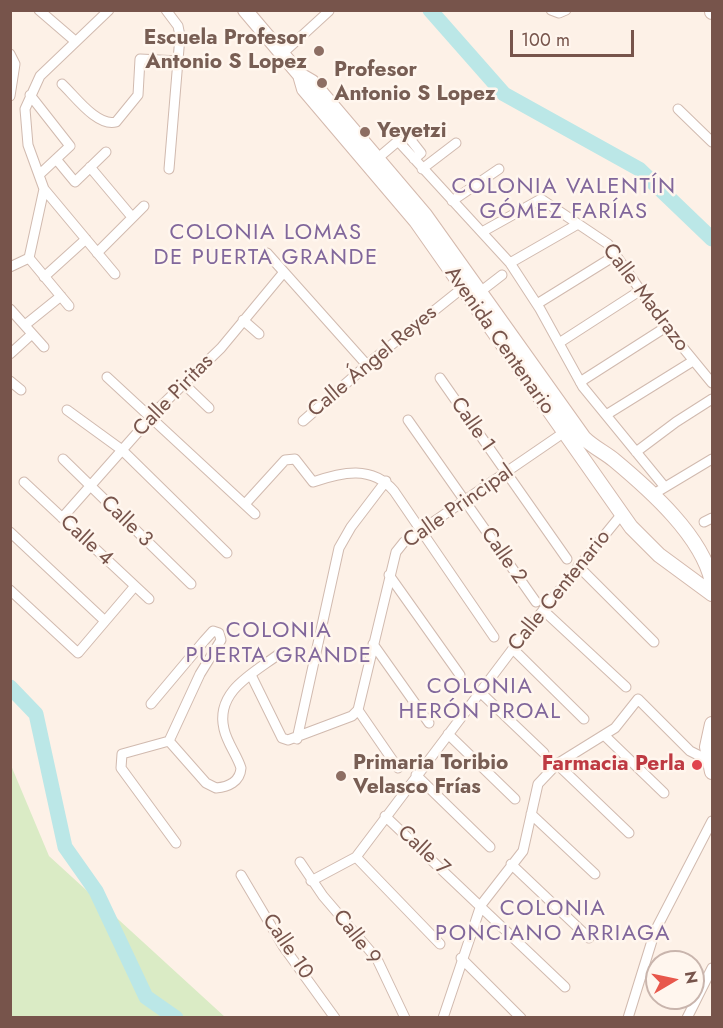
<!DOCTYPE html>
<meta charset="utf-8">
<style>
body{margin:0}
#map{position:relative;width:723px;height:1028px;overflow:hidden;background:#fdf1e7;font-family:Jost,sans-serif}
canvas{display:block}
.frame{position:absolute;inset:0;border:12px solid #77544b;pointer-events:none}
.north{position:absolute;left:645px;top:950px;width:60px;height:60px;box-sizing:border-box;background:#fff6ee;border:2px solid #c9b5ad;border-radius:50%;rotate:81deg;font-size:16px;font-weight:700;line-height:24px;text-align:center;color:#77544b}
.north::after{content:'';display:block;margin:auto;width:21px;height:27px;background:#e8574b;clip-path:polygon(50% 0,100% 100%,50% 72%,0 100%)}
.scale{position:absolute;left:510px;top:30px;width:124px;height:27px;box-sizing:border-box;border:3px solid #77544b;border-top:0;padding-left:8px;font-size:18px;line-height:21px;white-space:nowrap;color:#77544b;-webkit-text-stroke:4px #fff6ee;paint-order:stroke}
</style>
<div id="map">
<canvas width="723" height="1028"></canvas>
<div class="frame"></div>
<div class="north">N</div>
<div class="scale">100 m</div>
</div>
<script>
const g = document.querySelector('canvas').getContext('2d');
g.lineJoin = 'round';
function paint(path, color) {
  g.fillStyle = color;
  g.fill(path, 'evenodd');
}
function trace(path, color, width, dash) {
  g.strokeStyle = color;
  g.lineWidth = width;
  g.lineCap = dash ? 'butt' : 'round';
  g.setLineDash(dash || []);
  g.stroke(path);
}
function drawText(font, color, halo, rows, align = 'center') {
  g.font = font + ' Jost,sans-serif';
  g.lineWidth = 5;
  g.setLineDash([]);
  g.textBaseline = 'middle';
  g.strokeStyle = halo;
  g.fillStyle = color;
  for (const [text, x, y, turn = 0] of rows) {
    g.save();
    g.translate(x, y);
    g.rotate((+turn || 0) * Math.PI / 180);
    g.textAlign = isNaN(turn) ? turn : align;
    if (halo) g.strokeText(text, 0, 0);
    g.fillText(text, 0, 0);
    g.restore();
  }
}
paint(new Path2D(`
 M10 763 49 856 225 1017H11Z`), '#daebc5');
trace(new Path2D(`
 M430 10 504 94 639 169 712 239
 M10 687 36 714 65 847 96 891 146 997 176 1018`), '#bbe7e7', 15);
const street = new Path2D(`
 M39 10 75 41
 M166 10 178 26 180 36 169 169
 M551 10 559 13 566 10
 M10 54 15 64 10 96
 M282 54 329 11
 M62 84C75 96 97 127 116 122L138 95 140 59 180 61
 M30 95 70 146 40 174
 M678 109 712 142
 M378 158 398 141 510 263 540 309 583 387 664 486
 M56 159 75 182 106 152
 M414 159 421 153 410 139 417 133
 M90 167 132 217
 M422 169 456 143
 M44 189 115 274
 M452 201 499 169
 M482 232 541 199 608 244 666 327 712 383
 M97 253 144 206
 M267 253 367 365
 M29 258 69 306
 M510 263 578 224
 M10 267 29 258 44 189 28 145 25 109 40 76 109 10
 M44 277 86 239
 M480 292 502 275
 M537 304 616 255
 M10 309 44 347
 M243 320 259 334
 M25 325 61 296
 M559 343 641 290
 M10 354 32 334
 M107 377 255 514
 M440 378 567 559
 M10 381 21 390
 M580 382 666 327
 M184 384 209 408
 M67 410 122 450 227 553
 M606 415 693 361
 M408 420 536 602
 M303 421 375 358 465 286
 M636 452 676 422 712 399
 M63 459 191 584
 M24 482 149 599
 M652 495 712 459
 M245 504 285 460 295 459 313 482C342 472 372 465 394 491L494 637
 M62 518 161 406 221 348 284 272
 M704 522 712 518
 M10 532 105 621
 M578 566 654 642
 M389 575 460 675
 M10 590 78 653 135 586
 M543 610 626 687
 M373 644 429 723
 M513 649 584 719
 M251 675 282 738 288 740 352 716 358 710 396 552 404 542 569 429
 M480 692 544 753
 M151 704 204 641 213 631 219 633 221 640 200 674 169 741 122 754 121 768 176 843
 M358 710 398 768
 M448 734 515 799
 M605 736 664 793
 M297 739 339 548 351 527 386 481
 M169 741 206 783 216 788C228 787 240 782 241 768 237 755 227 743 224 729 215 691 254 673 279 654
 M557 764 629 833
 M416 775 490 847
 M531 814 595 874
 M385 816 565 987
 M356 857 440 944
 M300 862 323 896 377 959 405 1018
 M511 864 589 938
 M241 875 283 946 335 1018
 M311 881 356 857 527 630 621 515
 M461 958 521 1018
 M443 1018 481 905 523 851 538 784 557 764 615 728 638 699 690 751 708 760
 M628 1018 655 931 712 821
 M687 1018 712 968`);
const secondary = new Path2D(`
 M245 10 300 75 312 82 425 215 584 438C593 447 604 452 614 460 650 490 702 536 712 582
 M712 10V12
 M300 75 304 89 416 221 631 527 659 555 712 594
 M712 724 707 747 712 772`);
trace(street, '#d1baaf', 11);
trace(secondary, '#d4b9ad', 16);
trace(street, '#fff', 9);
trace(secondary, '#fff', 14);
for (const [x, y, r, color] of [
 [319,51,6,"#8d6e63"],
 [322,83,6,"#8d6e63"],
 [365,132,6,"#8d6e63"],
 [697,765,6,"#e0444e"],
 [341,776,6,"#8d6e63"]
]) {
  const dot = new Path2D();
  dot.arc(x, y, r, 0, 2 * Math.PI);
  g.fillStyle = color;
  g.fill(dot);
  trace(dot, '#fff6ee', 2);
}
drawText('bold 21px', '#785e54', '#fff6ee', [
 ["Escuela Profesor",307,39,"right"],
 ["Antonio S Lopez",307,63,"right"],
 ["Profesor",334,71],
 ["Antonio S Lopez",334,95],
 ["Yeyetzi",377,132],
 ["Primaria Toribio",353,764],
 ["Velasco Frías",353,788]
], 'left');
drawText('21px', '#77544b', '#fff6ee', [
 ["Calle Madrazo",645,298,53],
 ["Avenida Centenario",499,341,55],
 ["Calle Ángel Reyes",373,362,-40],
 ["Calle Piritas",174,396,-46],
 ["Calle 1",472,425,55],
 ["Calle Principal",459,507,-35],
 ["Calle 3",126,522,44],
 ["Calle 4",86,541,43],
 ["Calle 2",503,556,55],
 ["Calle Centenario",560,591,-51],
 ["Calle 7",423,851,43],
 ["Calle 9",356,938,52],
 ["Calle 10",287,947,56]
]);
drawText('bold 21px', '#be3a42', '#fff6ee', [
 ["Farmacia Perla",685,765]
], 'right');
g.letterSpacing = '1.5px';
drawText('22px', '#81679b', '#fff6ee', [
 ["COLONIA VALENTÍN",564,188],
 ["GÓMEZ FARÍAS",564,213],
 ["COLONIA LOMAS",266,234],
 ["DE PUERTA GRANDE",266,259],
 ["COLONIA",279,632],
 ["PUERTA GRANDE",279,657],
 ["COLONIA",480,688],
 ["HERÓN PROAL",480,713],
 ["COLONIA",553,910],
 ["PONCIANO ARRIAGA",553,935]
]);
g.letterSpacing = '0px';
</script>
